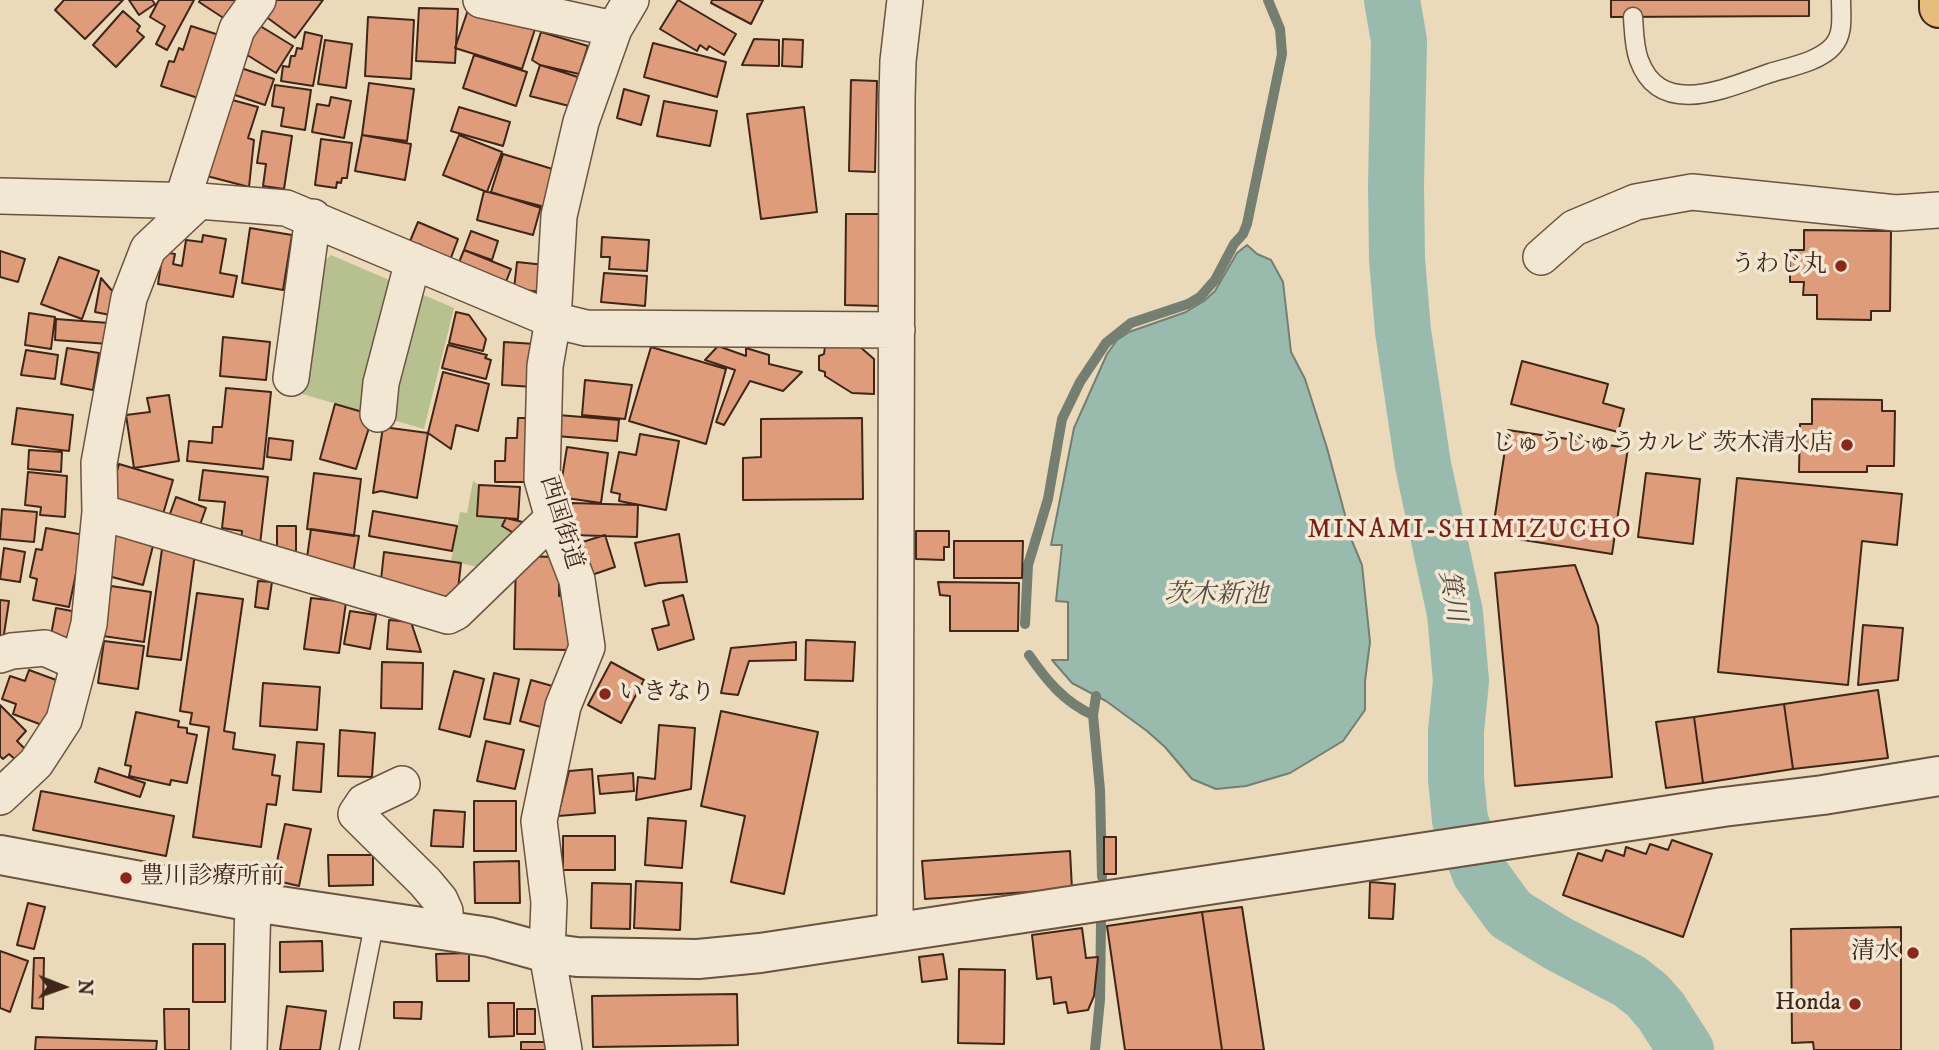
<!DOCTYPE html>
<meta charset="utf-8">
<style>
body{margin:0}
#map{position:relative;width:1939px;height:1050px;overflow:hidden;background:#ebdab9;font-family:"IM FELL DW Pica",serif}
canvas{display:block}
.north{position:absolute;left:28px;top:952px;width:70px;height:70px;-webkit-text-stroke:5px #f2e7d2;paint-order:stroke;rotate:91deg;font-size:19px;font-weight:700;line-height:28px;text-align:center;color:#3f2618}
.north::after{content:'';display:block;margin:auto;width:24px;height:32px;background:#3f2618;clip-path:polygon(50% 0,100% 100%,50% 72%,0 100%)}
</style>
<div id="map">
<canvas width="1939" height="1050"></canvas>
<div class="north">N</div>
</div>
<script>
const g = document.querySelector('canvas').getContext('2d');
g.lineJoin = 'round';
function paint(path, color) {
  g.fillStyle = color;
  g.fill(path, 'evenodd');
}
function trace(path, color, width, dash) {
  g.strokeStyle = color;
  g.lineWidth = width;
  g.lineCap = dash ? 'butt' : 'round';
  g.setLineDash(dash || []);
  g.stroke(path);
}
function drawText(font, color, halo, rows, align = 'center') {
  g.font = font + ' "IM FELL DW Pica","Noto Serif JP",serif';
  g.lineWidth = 7;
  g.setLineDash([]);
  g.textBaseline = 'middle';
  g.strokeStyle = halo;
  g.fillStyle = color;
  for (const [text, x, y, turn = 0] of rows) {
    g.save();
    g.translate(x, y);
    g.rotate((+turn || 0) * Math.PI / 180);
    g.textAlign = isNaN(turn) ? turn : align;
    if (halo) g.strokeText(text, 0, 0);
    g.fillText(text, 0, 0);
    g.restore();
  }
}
paint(new Path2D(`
 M331 255 454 308 424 429 295 392 316 270Z
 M473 481 479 485 477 516 506 518 502 526 522 538 478 567 451 561 460 512 467 513Z`), '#b7c08f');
const water = new Path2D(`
 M1247 245 1257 254 1271 260 1283 282 1291 352 1305 379 1327 448 1352 541 1362 565 1370 642 1365 681V710L1343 741 1290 773 1246 786 1216 789 1192 779 1165 747 1147 731 1106 701 1072 683 1052 660H1068V602L1056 601 1062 545H1051L1074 428 1107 354 1117 340 1129 332 1186 312 1204 301 1215 291 1237 253Z`);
paint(water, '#98bbae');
trace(water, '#747f72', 2);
trace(new Path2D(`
 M1025 624 1028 565 1048 499 1062 419 1080 382 1106 343 1131 323 1188 304 1200 297 1215 280 1234 244 1243 234 1247 224 1282 54 1280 29 1268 0
 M1029 655C1047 681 1064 702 1093 715L1100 790 1102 877
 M1093 715 1096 696
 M1095 1050 1100 1000 1101 923`), '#747f72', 10);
trace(new Path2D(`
 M1392 0 1399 41 1396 184 1397 259 1403 331 1423 465 1455 613 1461 681 1456 731V779L1460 820 1480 873 1510 914 1557 943 1629 981 1647 995 1661 1011 1686 1050`), '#98bbae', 56);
const building = new Path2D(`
 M64 0H123L85 39 55 10Z
 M129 0H152L155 4 139 15Z
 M159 0H194L167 50 156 44 165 26 150 17Z
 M200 0H242L228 21 199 2Z
 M277 0H323L295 38 265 16Z
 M678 0 736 34 724 55 709 46 707 50 700 45 697 51 660 29Z
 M712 0H763L751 24 711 3Z
 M1611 0H1809V16L1611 17Z
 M469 7 535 29 522 69 455 48Z
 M419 8 458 9 455 63 416 61Z
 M123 11 140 26 137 31 144 37 116 67 93 45Z
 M368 17 414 20 411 79 365 76Z
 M252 21 293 46 276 73 236 48Z
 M191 26 219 35 198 98 161 86 169 61 174 62 179 48 183 50Z
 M305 32 322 36 313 86 281 81 283 66 289 67 291 56H295L297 48 302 49Z
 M541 32 588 46 579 74 540 65 532 60Z
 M754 39 779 40V66L742 65Z
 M783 39 803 40 802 67 782 66Z
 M325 40 352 44 346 88 318 84Z
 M653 43 726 62 717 97 644 77Z
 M474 55 527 72 516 106 463 88Z
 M540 65 581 78 573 107 530 96Z
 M235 66 274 79 265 105 226 92Z
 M851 80 877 81 875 172 849 171Z
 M369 83 414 89 407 141 362 135Z
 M275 85 311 90 305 130 281 126 284 108 272 106Z
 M624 89 649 96 641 125 617 118Z
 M331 97 351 101 344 138 312 132 317 104 329 106Z
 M225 98 258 107 248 138 254 140 249 187 203 175Z
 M664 101 717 111 710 146 657 136Z
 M459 107 510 122 503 146 451 131Z
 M804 107 817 212 761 219 747 114Z
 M262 131 292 136 284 189 263 186 266 164 257 163Z
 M362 135 411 144 405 180 355 171Z
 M459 135 502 152 487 192 443 175Z
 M321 139 352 143 347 178H342L341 183 337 182 336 188 315 185Z
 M503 154 556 170 544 209 491 192Z
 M484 191 541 206 533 235 477 220Z
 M846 214H882L881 306 845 305Z
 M418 222 458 239 449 263 408 246Z
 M250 228 292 235 283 290 242 283Z
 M1804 230 1891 231 1890 311H1871V320L1817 319V295H1803L1804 282H1790V250H1804Z
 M471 231 498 241 492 260 464 250Z
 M203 235 226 239 220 273 237 276 233 297 158 284 163 252 175 254 173 264 182 266 186 240 202 242Z
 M602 237 649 240 647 271 609 269 610 257H601Z
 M464 250 511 269 502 292 455 272Z
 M0 251 25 259 18 282 0 277Z
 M59 257 99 271 82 319 41 304Z
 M517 262 545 265 542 292 514 289Z
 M604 273 647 276 645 306 601 302Z
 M101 278 114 293 110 315 95 312Z
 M456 312 469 315 486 339 483 351 449 343Z
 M29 313 55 317 51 349 25 345Z
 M56 319 109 323 108 344 55 340Z
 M223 337 270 342 266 380 220 376Z
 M504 342 536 344 534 387 502 385Z
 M448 345 487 355 485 358 491 360 486 379 442 368Z
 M718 346 746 356V348L769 355V364L802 372 783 391 750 381 724 425 716 422 735 370 705 360Z
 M825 346H859L874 359V394L852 393 825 376V372L819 370V356L824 354Z
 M651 347 726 369 706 444 629 421Z
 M67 348 99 353 93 390 61 384Z
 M26 350 58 355 55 379 21 375Z
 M1522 361 1608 384 1603 403 1624 409 1618 432 1511 404Z
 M443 372 489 384 478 431 456 425 451 449 428 433Z
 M585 380 632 385 625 419 582 415Z
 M226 388 271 392 263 469 187 461 189 441 212 443 213 427H222Z
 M169 395 179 461 134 468 126 415 150 412 147 398Z
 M1812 399 1882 400V411H1895L1894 466H1867V472H1799L1800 424H1812Z
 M335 404 373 415 356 469 320 459Z
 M17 408 73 415 69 451 12 444Z
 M558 415 619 420 617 441 556 436Z
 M518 418H534L533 482H495V461H505L506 438H517Z
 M862 418 863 499 743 500V458L761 457V419Z
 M383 427 428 433 417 498 381 491 373 493Z
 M1508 430 1628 448 1612 554 1492 535Z
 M640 434 679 441 666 510 619 501 620 494 611 492 619 452 636 455Z
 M269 438 293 441 291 460 267 457Z
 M567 447 608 453 601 503 559 497Z
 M29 450 62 452 61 472 28 469Z
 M119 464 173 480 161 521 107 506Z
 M203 470 268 477 260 544 241 542 242 531 222 528 225 502 199 500Z
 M28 472 67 476 65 517 40 515 41 507 25 505Z
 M314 473 361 479 354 536 307 529Z
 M1646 473 1700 479 1693 544 1638 537Z
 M1737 478 1902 494 1897 545 1862 541 1848 685 1718 672Z
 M479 485 520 487 518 519 477 516Z
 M176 497 206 508 196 536 166 525Z
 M572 503 638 505 637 537 571 535Z
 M2 509 37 512 34 542 0 539Z
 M373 511 457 526 452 551 369 536Z
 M506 518 531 524 522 538 502 526Z
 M277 526H296V555H277Z
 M46 528 84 535 69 607 33 600 37 579 30 577 36 549 42 550Z
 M117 528 155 538 143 585 104 575Z
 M311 529 359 536 352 580 305 572Z
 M916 531H949V547H944V560L916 559Z
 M679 534 687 582 659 583 645 586 635 543Z
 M605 535 615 567 583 578 573 545Z
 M954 541H1023L1022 578H954Z
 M4 548 25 552 20 582 0 579Z
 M162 549 195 553 181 660 147 656Z
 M384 552 461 563 457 598 380 589Z
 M516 556 559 557V596H571L570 650 514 649Z
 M1575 565 1598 626 1612 777 1515 786 1495 573Z
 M258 581 272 582 268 609 255 607Z
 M938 582 1019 583 1018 631H950V596L940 595Z
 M111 586 151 592 144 642 103 636Z
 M197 593 243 599 224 731 235 733 233 749 275 755 272 775 280 776 276 805 267 804 261 847 193 837 209 727 190 724 192 713 180 711Z
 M683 595 694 639 658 650 652 629 669 625 663 601Z
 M311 598 346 602 339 653 304 649Z
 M0 600 9 601 3 641H0Z
 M56 608 77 612 71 640 49 646Z
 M350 611 376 615 370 649 344 644Z
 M389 620 411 622 421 652 387 649Z
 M1863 625 1903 628 1898 680 1858 685Z
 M806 640 855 642 853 681 805 680Z
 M104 641 144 646 138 689 98 683Z
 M796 642V660L749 661 738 695 721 693 731 648Z
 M382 662 423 663 422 709 381 708Z
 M611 662 644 680 621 723 588 705Z
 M29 670 67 684 50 728 13 714 16 704 2 699 10 676 25 681Z
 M454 671 484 679 470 737 439 729Z
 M494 673 519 679 510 724 484 719Z
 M531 680 556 687 544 728 520 721Z
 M263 683 320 687 317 730 260 726Z
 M1878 690 1888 758 1793 769 1784 704Z
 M1784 704 1793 769 1703 783 1694 717Z
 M0 705 26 731 17 741 26 750 16 760 9 754 3 759 0 756Z
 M721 711 818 732 784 894 731 882 745 816 701 806Z
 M136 712 179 721 178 727 187 728V733L197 735 187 783 171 780 170 785 129 776 131 766 125 765Z
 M1694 717 1703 783 1666 788 1656 722Z
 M659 725 695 728 691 789 636 800 638 777 655 779Z
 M340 730 375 733 372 777 338 776Z
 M486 741 524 750 515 789 477 781Z
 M297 742 324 744 321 792 293 790Z
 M99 768 145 783 140 797 95 782Z
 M592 769 595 813 558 816 569 771Z
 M633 773 634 791 600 794 598 776Z
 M41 791 174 816 166 856 33 830Z
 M474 801H516V851H474Z
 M434 810 465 812 463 847 431 846Z
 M648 818 686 821 682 868 645 865Z
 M285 824 311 829 299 886 273 880Z
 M563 836H615V870H563Z
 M1104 837H1116V874H1104Z
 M1672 840 1712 854 1683 937 1563 895 1578 853 1602 861 1606 850 1624 856 1626 847 1646 854 1650 844 1668 850Z
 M1070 851 1072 889 925 899 922 861Z
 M328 855H373V885L329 886Z
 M519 861 520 903H475L474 862Z
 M636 881 682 883 680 930 634 928Z
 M1370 882 1395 884 1393 919 1369 918Z
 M592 883 631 884 630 929 591 928Z
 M28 903 45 907 34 949 17 945Z
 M1242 907 1264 1050H1222L1202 912Z
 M1202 912 1222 1050H1125L1107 926Z
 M1901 927V1050H1814L1813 1042 1792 1043 1791 929Z
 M1082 928 1086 958 1098 957 1094 996 1088 1010 1068 1013 1066 1002 1054 1004 1051 977 1037 979 1032 935Z
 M322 941 323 971 280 972V942Z
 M193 944H225V1002H193Z
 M0 951 28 961 10 1012 0 1008Z
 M469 953V981H437L436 954Z
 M943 954 947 979 922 982 919 957Z
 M34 958H44L43 1009 32 1008Z
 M959 969 1005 970 1004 1044 958 1043Z
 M737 994 738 1045 593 1047 592 996Z
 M394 1002H422L421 1019 394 1018Z
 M488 1003H514V1036L489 1037Z
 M287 1006 326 1011 320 1050H280Z
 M164 1009H189V1050H165Z
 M517 1009H535V1034H517Z
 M36 1037 157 1041 156 1050H35Z
 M521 1042H550V1050H521Z`);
paint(building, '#df9c7b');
trace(building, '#3f2618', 2);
const service = new Path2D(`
 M1633 17C1634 31 1634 47 1639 60 1661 120 1728 87 1770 73 1789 67 1819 62 1833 46 1844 34 1841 16 1841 0
 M349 1050 375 920`);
const minor = new Path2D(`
 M481 0 614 29
 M0 196 199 201 286 208 553 320 586 328 897 330
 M182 201 237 29 258 0
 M1541 257 1574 228 1636 202 1692 192 1896 213 1939 210
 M291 378 313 217
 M378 414 381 383 413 261
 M100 512 448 616 456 612 553 518
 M0 655 12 651 45 648 79 663
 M402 784 364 802 356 814 425 882 440 900 445 911V930
 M0 797 36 763 64 720 89 624 100 512 99 463 129 298 148 249 199 201
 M895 932 897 98 898 61 905 0
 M249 1050 253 902
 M564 1050 547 953 549 902 539 821 563 706 587 647 577 580 553 518 542 479 545 366 553 320 559 216 581 122 614 29 631 0`);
const tertiary = new Path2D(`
 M0 855 253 902 489 937 547 953 577 957 698 959 760 953 1723 807 1823 795 1939 776`);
const trunk = new Path2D(`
 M1939 0V8`);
trace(service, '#6a5340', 21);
trace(minor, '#6a5340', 38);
trace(tertiary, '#6a5340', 42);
trace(trunk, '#3f2618', 42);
trace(service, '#f2e7d2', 18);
trace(minor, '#f2e7d2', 35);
trace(tertiary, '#f2e7d2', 38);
trace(trunk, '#e6bd7c', 38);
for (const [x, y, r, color] of [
 [1841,266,7,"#8f2418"],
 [1847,445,7,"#8f2418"],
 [605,694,7,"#8f2418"],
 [126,878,7,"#8f2418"],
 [1913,953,7,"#8f2418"],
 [1855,1004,7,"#8f2418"]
]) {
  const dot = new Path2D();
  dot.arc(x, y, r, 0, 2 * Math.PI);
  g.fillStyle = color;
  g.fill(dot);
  trace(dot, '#f2e7d2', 2.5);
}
drawText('24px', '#3f2618', '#f2e7d2', [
 ["うわじ丸",1827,266],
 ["じゅうじゅうカルビ 茨木清水店",1833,445],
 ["いきなり",619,694,"left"],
 ["豊川診療所前",140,878,"left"],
 ["清水",1899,953],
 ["Honda",1841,1004]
], 'right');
drawText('24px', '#3f2618', '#f2e7d2', [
 ["西国街道",560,523,73]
]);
g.letterSpacing = '2px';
drawText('26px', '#7a1f14', '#f2e7d2', [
 ["MINAMI-SHIMIZUCHO",1470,532]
]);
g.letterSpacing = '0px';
drawText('italic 26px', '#554b3e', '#f2e7d2', [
 ["箕川",1450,596,80],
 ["茨木新池",1216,597]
]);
</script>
